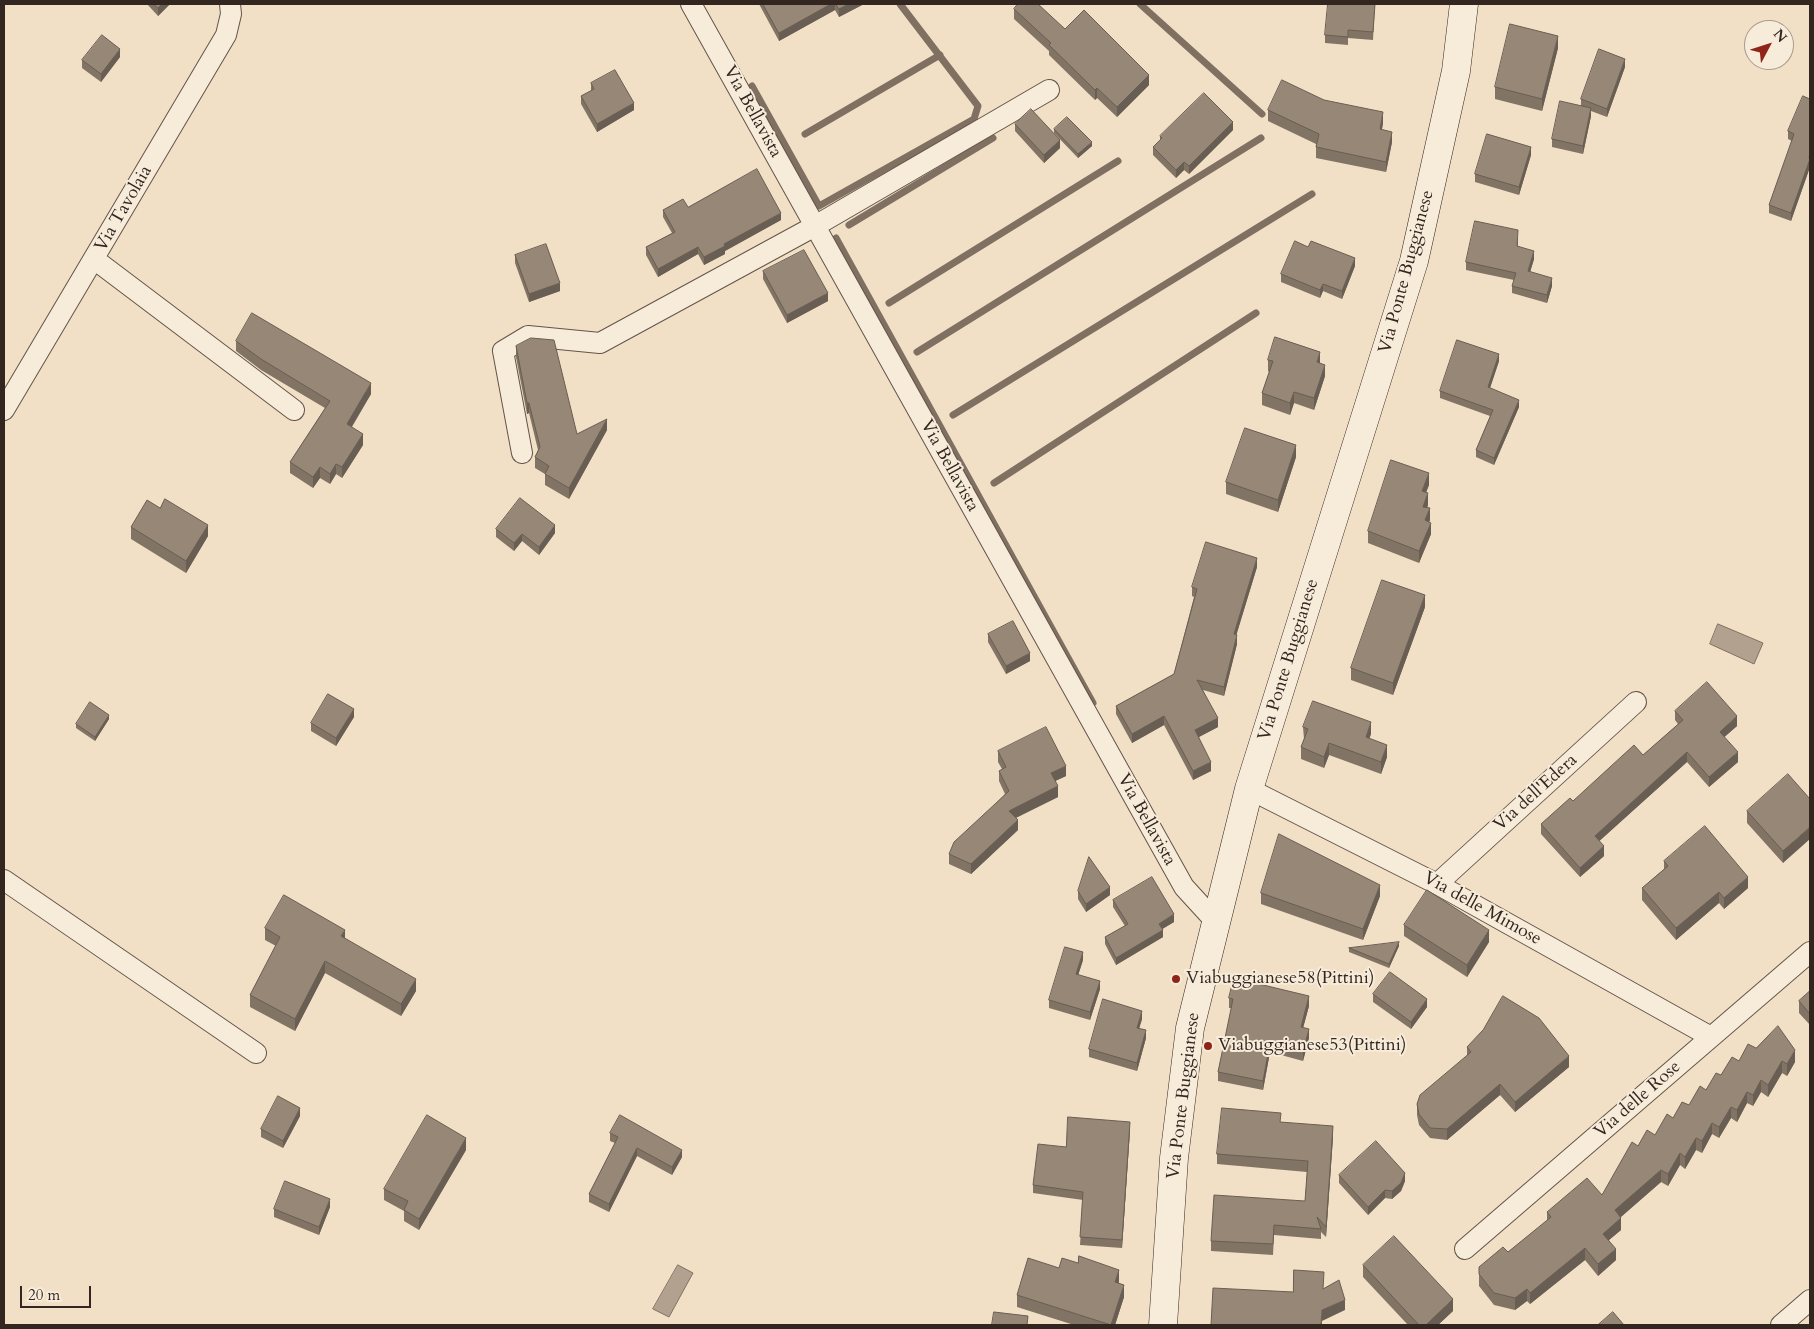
<!DOCTYPE html>
<style>
body{margin:0}
#map{position:relative;width:1814px;height:1329px;overflow:hidden;background:#f2e0c6;font-family:Cardo,serif}
canvas{display:block}
.frame{position:absolute;inset:0;border:5px solid #332620;pointer-events:none}
.north{position:absolute;left:1744px;top:20px;width:50px;height:50px;box-sizing:border-box;background:#f7ebda;border:1px solid #a99c90;border-radius:50%;rotate:50deg;font-size:14px;font-weight:700;line-height:20px;text-align:center;color:#332620}
.north::after{content:'';display:block;margin:auto;width:18px;height:22px;background:#8f2418;clip-path:polygon(50% 0,100% 100%,50% 72%,0 100%)}
.scale{position:absolute;left:20px;top:1286px;width:71px;height:22px;box-sizing:border-box;border:2px solid #332620;border-top:0;padding-left:6px;font-size:15px;line-height:18px;white-space:nowrap;color:#332620;-webkit-text-stroke:4px #f7ebda;paint-order:stroke}
</style>
<div id="map">
<canvas width="1814" height="1329"></canvas>
<div class="frame"></div>
<div class="north">N</div>
<div class="scale">20 m</div>
</div>
<script>
const g = document.querySelector('canvas').getContext('2d');
g.lineJoin = 'round';
function paint(path, color) {
  g.fillStyle = color;
  g.fill(path, 'evenodd');
}
function trace(path, color, width, dash) {
  g.strokeStyle = color;
  g.lineWidth = width;
  g.lineCap = dash ? 'butt' : 'round';
  g.setLineDash(dash || []);
  g.stroke(path);
}
function drawText(font, color, halo, rows, align = 'center') {
  g.font = font + ' Cardo,serif';
  g.lineWidth = 4;
  g.setLineDash([]);
  g.textBaseline = 'middle';
  g.strokeStyle = halo;
  g.fillStyle = color;
  for (const [text, x, y, turn = 0] of rows) {
    g.save();
    g.translate(x, y);
    g.rotate((+turn || 0) * Math.PI / 180);
    g.textAlign = isNaN(turn) ? turn : align;
    if (halo) g.strokeText(text, 0, 0);
    g.fillText(text, 0, 0);
    g.restore();
  }
}
const water = new Path2D(`
 M1718 624 1763 643 1754 664 1710 644Z
 M678 1265 693 1273 669 1317 653 1309Z`);
paint(water, '#b1a18e');
trace(water, '#7f7062', 1);
trace(new Path2D(`
 M1140 4 1262 114
 M752 86 819 206 974 119 978 106 900 4
 M805 134 940 55
 M849 225 993 138
 M836 238 1093 703
 M889 303 1118 161
 M917 352 1261 138
 M953 415 1312 194
 M994 483 1256 313`), '#7f7062', 7);
const minor = new Path2D(`
 M691 4 1184 887 1216 922
 M94 259 294 410
 M4 410 226 35 231 14 230 4
 M522 453 503 351 528 336 600 343 815 226 1049 90
 M1249 789 1437 884 1711 1037
 M4 880 256 1053
 M1437 884 1636 702
 M1465 1249 1810 952
 M1781 1325 1810 1300`);
const secondary = new Path2D(`
 M1163 1325 1174 1158 1190 1028 1249 789 1414 261 1456 71 1464 4`);
trace(minor, '#63544a', 22);
trace(secondary, '#332620', 29);
trace(minor, '#f7ebda', 20);
trace(secondary, '#f7ebda', 28);
paint(new Path2D(`
 M147 4H170L158 16Z
 M759 4H864L839 17 835 10 779 41Z
 M1375 4 1373 40 1348 38V45L1325 43V35Z
 M1511 4H1553V5Z
 M1014 9 1065 29 1149 85 1117 117 1097 98 1095 100 1049 55V51L1014 19Z
 M1558 48 1542 111 1495 99V87Z
 M120 57 101 82 82 68V60Z
 M1625 67 1607 117 1591 111V116L1583 154 1552 147V139L1581 105V99Z
 M591 83 634 110 597 132 581 104V96L591 91Z
 M1810 99V167L1791 221 1769 213V205L1792 141 1788 139V131Z
 M1324 100 1383 123 1382 129 1392 142 1386 172 1316 158V144L1268 121V110Z
 M1015 124 1060 148 1044 163 1015 131Z
 M1054 129 1092 146 1078 158 1054 133Z
 M1233 130 1189 174 1184 170 1176 178 1153 155V147L1160 140V136Z
 M1531 155 1519 195 1475 182V174Z
 M688 207 781 220 725 251V254L704 265 698 254 658 277 646 255V247L672 233 663 217V210Z
 M1518 238V246L1534 259 1530 272 1552 286 1547 303 1512 293V286L1514 280 1466 270V262Z
 M1308 247 1355 266 1342 299 1323 291 1320 298 1281 282V274Z
 M515 255 560 291 529 302 515 263Z
 M763 271 828 301 787 323 763 279Z
 M236 341 371 394 352 427 363 445 342 478 336 474 330 484 320 478 313 488 290 473V462L325 408 261 370 236 351Z
 M516 346 577 434 607 430 569 499 545 485V474L535 468V457L538 450 529 413 527 414 516 357Z
 M1268 360 1320 363 1325 376 1314 410 1294 403 1290 415 1262 405V393L1269 372 1268 371Z
 M1499 361 1490 388 1519 407 1494 465 1476 457V450L1490 416 1440 398V391Z
 M1296 457 1278 512 1226 494V482Z
 M1429 485 1426 492 1428 505 1427 508 1430 520 1429 522 1431 534 1419 563 1368 543V531Z
 M131 527 208 536 186 573 131 539Z
 M496 529 555 533 539 555 522 541 514 551 496 537Z
 M1257 567 1236 635 1237 644 1224 696 1203 690 1218 727 1199 737 1211 771 1193 780 1164 725 1132 743 1116 714V706L1174 674 1194 597 1192 596V587Z
 M1425 607 1393 695 1351 680V668Z
 M988 634 1030 661 1006 674 988 642Z
 M1675 711 1737 726 1724 737 1738 762 1709 787 1687 762 1599 841 1604 856 1580 877 1541 834V824L1573 801 1643 755 1678 724 1675 720Z
 M354 717 336 746 311 731V723Z
 M109 719 95 741 76 728V724Z
 M1303 727 1371 734 1369 738 1387 757 1381 774 1329 755 1324 768 1301 759V747L1304 739Z
 M998 751 1066 776 1055 781 1058 797 1016 818 1018 830 971 874 949 864V854L1005 794 999 781V771L1002 769 998 762Z
 M1810 799 1783 863 1747 823V811Z
 M1664 861 1748 888 1724 909 1719 903 1676 940 1642 900V888L1664 869Z
 M1078 891 1110 895 1086 912 1078 899Z
 M1261 893 1380 896 1363 940 1261 904Z
 M1113 900 1174 922 1162 929 1163 937 1116 965 1105 944V937L1125 926 1113 907Z
 M1404 925 1489 942 1467 977 1404 936Z
 M265 928 345 938 416 991 401 1016 325 973 295 1031 250 1007V995L276 946 265 940Z
 M1399 946 1389 968 1349 952V948Z
 M1083 960 1078 975 1100 989 1090 1020 1049 1008V1000Z
 M1810 991V1025L1799 1013V1001Z
 M1373 994 1427 1007 1411 1029 1373 1002Z
 M1229 998 1309 1006 1303 1027 1309 1038 1303 1061 1270 1052 1263 1090 1218 1081V1072L1232 1008H1229Z
 M1142 1019 1139 1028 1146 1038 1137 1071 1089 1057V1049Z
 M1467 1047 1569 1067 1515 1112 1500 1095 1447 1140 1430 1138 1419 1125 1417 1115V1104L1467 1056Z
 M1756 1048 1795 1062 1787 1076 1782 1073 1768 1097 1761 1092 1753 1106 1747 1103 1737 1122 1731 1118 1719 1138 1712 1134 1702 1153 1696 1150 1685 1169 1680 1165 1668 1186 1661 1182 1621 1217V1230L1609 1240 1616 1260 1598 1276 1585 1260 1530 1304 1527 1301 1515 1310 1494 1305 1479 1286V1267L1508 1252 1547 1221V1212L1602 1195 1638 1146 1655 1135 1673 1118 1689 1105 1721 1075 1739 1061Z
 M300 1116 283 1148 261 1137V1129Z
 M1281 1122 1333 1137 1326 1237 1321 1232V1239L1274 1235 1273 1255 1211 1251V1241L1305 1201 1307 1172 1217 1164V1154Z
 M1130 1130 1122 1248 1080 1245 1083 1200 1033 1193V1185L1066 1147Z
 M610 1133 682 1157 672 1175 637 1156 609 1212 589 1202V1194L615 1143 610 1141Z
 M466 1150 419 1230 404 1221V1211L384 1200V1189Z
 M1339 1175 1405 1181 1401 1191 1392 1199 1385 1198 1368 1215 1339 1183Z
 M330 1207 319 1235 274 1217V1209Z
 M1363 1265 1453 1311 1438 1325H1408L1363 1277Z
 M1059 1268 1119 1282V1284L1124 1297 1115 1325H1074L1017 1307V1295Z`), '#817465');
paint(new Path2D(`
 M162 4H170L158 16V8Z
 M831 4H835V10L779 41V33Z
 M849 4H864L839 17V9Z
 M1558 36V48L1542 111V99Z
 M120 49V57L101 82V74Z
 M1625 59V67L1607 117V109Z
 M1149 75V85L1117 117V107Z
 M1097 88V98L1095 100V90Z
 M634 103V110L597 132V124Z
 M1591 108V116L1583 154V146Z
 M1383 112V123L1380 140V129Z
 M1233 122V130L1189 174V166Z
 M1392 132V142L1386 172V162Z
 M1060 140V148L1044 163V155Z
 M1092 142V146L1078 158V154Z
 M1531 147V155L1519 195V187Z
 M1810 154V167L1791 221V213Z
 M1184 162V170L1176 178V170Z
 M781 213V220L725 251V254L704 265V257L724 244Z
 M698 247V254L658 277V269Z
 M1534 251V259L1528 279V271Z
 M1355 258V266L1342 299V291Z
 M1552 278V286L1547 303V295Z
 M560 283V291L529 302V294Z
 M1323 284V291L1320 298V290Z
 M828 293V301L787 323V315Z
 M1320 352V364L1317 362Z
 M1499 354V361L1488 394V387Z
 M1325 365V376L1314 410V398Z
 M371 383V394L347 434V424Z
 M1294 392V403L1290 415V403Z
 M1519 400V407L1494 465V458Z
 M527 403H529V413L527 414Z
 M607 419V430L569 499V488Z
 M363 434V445L342 478V467Z
 M1296 445V457L1278 512V500Z
 M336 464V474L330 484V474Z
 M320 467V478L313 488V477Z
 M1429 473V485L1422 503V491Z
 M1428 493V505L1423 518V507Z
 M1430 508V520L1425 532V520Z
 M1431 523V534L1419 563V551Z
 M208 525V536L186 573V561Z
 M555 525V533L539 555V547Z
 M522 534V541L514 551V543Z
 M1257 558V567L1234 643V634Z
 M1425 595V607L1393 695V683Z
 M1237 635V644L1224 696V687Z
 M1030 653V661L1006 674V666Z
 M354 709V717L336 746V738Z
 M109 715V719L95 741V737Z
 M1164 716V725L1132 743V734Z
 M1737 716V726L1720 741V732Z
 M1218 718V727L1195 739V730Z
 M1371 722V734L1366 749V737Z
 M1329 743V755L1324 768V757Z
 M1387 745V757L1381 774V762Z
 M1687 752V762L1595 845V836Z
 M1738 752V762L1709 787V777Z
 M1211 762V771L1193 780V771Z
 M1066 766V776L1051 783V773Z
 M1058 786V797L1009 821V811Z
 M1018 820V830L971 874V864Z
 M1810 827V839L1783 863V851Z
 M1604 846V856L1580 877V868Z
 M1748 877V888L1724 909V898Z
 M1380 885V896L1363 940V929Z
 M1110 887V895L1086 912V904Z
 M1719 892V903L1676 940V928Z
 M1174 914V922L1159 931V924Z
 M345 930V941L341 936Z
 M1163 930V937L1116 965V958Z
 M1489 930V942L1467 977V965Z
 M1399 942V946L1389 968V964Z
 M1083 952V960L1076 982V974Z
 M325 961V973L295 1031V1019Z
 M416 979V991L401 1016V1004Z
 M1100 981V989L1090 1020V1012Z
 M1309 996V1006L1301 1036V1027Z
 M1427 999V1007L1411 1029V1022Z
 M1142 1011V1019L1137 1036V1028Z
 M1309 1029V1038L1303 1061V1051Z
 M1146 1030V1038L1137 1071V1063Z
 M1270 1043V1052L1263 1090V1081Z
 M1795 1050V1062L1787 1076V1064Z
 M1569 1056V1067L1515 1112V1102Z
 M1782 1061V1073L1768 1097V1085Z
 M1761 1080V1092L1753 1106V1095Z
 M1500 1084V1095L1447 1140V1129Z
 M1747 1092V1103L1737 1122V1110Z
 M1731 1107V1118L1719 1138V1127Z
 M300 1108V1116L283 1148V1141Z
 M1130 1122V1130L1122 1248V1240Z
 M1712 1123V1134L1702 1153V1141Z
 M1333 1126V1137L1326 1237V1227Z
 M466 1138V1150L419 1230V1219Z
 M1696 1138V1150L1685 1169V1157Z
 M637 1148V1156L609 1212V1204Z
 M682 1150V1157L672 1175V1167Z
 M1680 1153V1165L1668 1186V1174Z
 M1661 1170V1182L1615 1222V1210Z
 M1405 1173V1181L1401 1191 1392 1199V1191Z
 M1385 1190V1198L1368 1215V1207Z
 M330 1199V1207L319 1235V1227Z
 M1621 1218V1230L1603 1245V1234Z
 M1585 1248V1260L1530 1304V1293Z
 M1616 1249V1260L1598 1276V1264Z
 M1119 1270V1282L1115 1294V1282Z
 M1124 1285V1297L1115 1325H1111Z
 M1527 1289V1301L1515 1310V1298Z
 M1453 1299V1311L1438 1325H1426Z
 M1345 1300V1310L1322 1321V1325H1321L1322 1310Z`), '#695e53');
const building = new Path2D(`
 M154 4H162L158 8Z
 M763 4H831L779 33Z
 M836 4H849L839 9Z
 M1018 4H1038L1065 29 1084 10 1149 75 1117 107 1097 88 1095 90 1049 45 1051 43 1014 9Z
 M1328 4H1375L1373 32 1348 30V37L1325 35Z
 M1510 24 1558 36 1542 99 1495 87Z
 M102 35 120 49 101 74 82 60Z
 M1599 49 1625 59 1607 109 1581 99Z
 M615 70 634 103 597 124 581 96 594 89 591 83Z
 M1282 80 1324 100 1383 112 1380 129 1392 132 1386 162 1316 147 1319 134 1268 110Z
 M1204 93 1233 122 1189 166 1184 162 1176 170 1153 147 1162 138 1160 136Z
 M1803 96 1810 99V154L1809 158 1810 159 1791 213 1769 205 1794 134 1788 131Z
 M1560 101 1591 108 1583 146 1552 139Z
 M1031 109 1060 140 1044 155 1015 124Z
 M1067 117 1092 142 1078 154 1054 129Z
 M1487 134 1531 147 1519 187 1475 174Z
 M757 169 781 213 724 244 725 246 704 257 698 247 658 269 646 247 675 232 663 210 683 199 688 207Z
 M1475 221 1518 230 1517 246 1534 251 1528 271 1552 278 1547 295 1512 286 1516 273 1466 262Z
 M1295 241 1308 247 1311 241 1355 258 1342 291 1323 284 1320 290 1281 274Z
 M546 244 560 283 529 294 515 255Z
 M804 250 828 293 787 315 763 271Z
 M252 313 371 383 347 424 363 434 342 467 336 464 330 474 320 467 313 477 290 462 330 401 261 359 236 341Z
 M1275 337 1320 352 1317 362 1325 365 1314 398 1294 392 1290 403 1262 393 1273 361 1268 360Z
 M531 338 554 340 577 434 607 419 569 488 545 474 549 466 535 457 540 447 529 403H527L516 346Z
 M1457 340 1499 354 1488 387 1519 400 1494 458 1476 450 1493 410 1440 391Z
 M1245 428 1296 445 1278 500 1226 482Z
 M1391 460 1429 473 1422 491 1428 493 1423 507 1430 508 1425 520 1431 523 1419 551 1368 531Z
 M520 498 555 525 539 547 522 534 514 543 496 529Z
 M165 499 208 525 186 561 131 527 147 500 160 508Z
 M1206 542 1257 558 1234 634 1237 635 1224 687 1197 680 1218 718 1195 730 1211 762 1193 771 1164 716 1132 734 1116 706 1174 674 1197 589 1192 587Z
 M1382 580 1425 595 1393 683 1351 668Z
 M1013 621 1030 653 1006 666 988 634Z
 M1707 682 1737 716 1720 732 1738 752 1709 777 1687 752 1595 836 1604 846 1580 868 1541 824 1570 798 1573 801 1634 745 1643 755 1683 720 1675 711Z
 M328 694 354 709 336 738 311 723Z
 M1313 701 1371 722 1366 737 1387 745 1381 762 1329 743 1324 757 1301 747 1308 729 1303 727Z
 M90 702 109 715 95 737 76 724Z
 M1046 727 1066 766 1051 773 1058 786 1009 811 1018 820 971 864 949 854 954 842 1009 791 999 771 1006 767 998 751Z
 M1788 774 1810 799V827L1783 851 1747 811Z
 M1705 826 1748 877 1724 898 1719 892 1676 928 1642 888 1668 866 1664 861Z
 M1279 834 1380 885 1363 929 1261 893Z
 M1089 857 1110 887 1086 904 1078 891Z
 M1152 877 1174 914 1159 924 1163 930 1116 958 1105 937 1128 924 1113 900Z
 M1427 890 1489 930 1467 965 1404 925Z
 M284 895 345 930 341 936 416 979 401 1004 325 961 295 1019 250 995 280 937 265 928Z
 M1399 942 1389 964 1349 948Z
 M1065 947 1083 952 1076 974 1100 981 1090 1012 1049 1000Z
 M1390 972 1427 999 1411 1022 1373 994Z
 M1234 978 1309 996 1301 1027 1309 1029 1303 1051 1270 1043 1263 1081 1218 1072 1233 999 1229 998Z
 M1810 991V1014L1799 1001Z
 M1503 996 1539 1018 1569 1056 1515 1102 1500 1084 1447 1129 1430 1128 1419 1114 1417 1104 1420 1095 1471 1052 1467 1047 1483 1030Z
 M1103 999 1142 1011 1137 1028 1146 1030 1137 1063 1089 1049Z
 M1778 1026 1795 1050 1787 1064 1782 1061 1768 1085 1761 1080 1753 1095 1747 1092 1737 1110 1731 1107 1719 1127 1712 1123 1702 1141 1696 1138 1685 1157 1680 1153 1668 1174 1661 1170 1615 1210 1621 1218 1603 1234 1616 1249 1598 1264 1585 1248 1530 1293 1527 1289 1515 1298 1494 1293 1479 1274V1267L1503 1247 1508 1252 1551 1217 1547 1212 1587 1178 1602 1195 1632 1142 1638 1146 1647 1130 1655 1135 1667 1114 1673 1118 1682 1102 1689 1105 1700 1086 1706 1090 1716 1073 1721 1075 1732 1057 1739 1061 1748 1044 1756 1048Z
 M278 1096 300 1108 283 1141 261 1129Z
 M1222 1108 1281 1113 1280 1122 1333 1126 1326 1227 1317 1217 1321 1229 1274 1225 1273 1244 1211 1241 1214 1195 1305 1201 1308 1161 1217 1154Z
 M427 1115 466 1138 419 1219 404 1210 408 1201 384 1189Z
 M620 1115 682 1150 672 1167 637 1148 609 1204 589 1194 618 1137 610 1133Z
 M1068 1117 1130 1122 1122 1240 1080 1237 1083 1192 1033 1185 1038 1144 1066 1147Z
 M1376 1141 1405 1173 1401 1183 1392 1191 1385 1190 1368 1207 1339 1175Z
 M285 1181 330 1199 319 1227 274 1209Z
 M1394 1236 1453 1299 1426 1325H1419L1363 1265Z
 M1079 1256 1119 1270 1115 1282 1124 1285 1111 1325 1017 1295 1028 1258 1059 1268 1062 1258 1078 1263Z
 M1294 1270 1324 1272 1323 1289 1339 1280 1345 1300 1322 1310 1321 1325H1211L1213 1288 1293 1292Z
 M994 1312 1028 1316 1027 1325H992Z
 M1613 1312 1624 1325H1598Z`);
paint(building, '#968776');
trace(building, '#695e53', 1);
for (const [x, y, r, color] of [
 [1176,979,5,"#8f2418"],
 [1208,1046,5,"#8f2418"]
]) {
  const dot = new Path2D();
  dot.arc(x, y, r, 0, 2 * Math.PI);
  g.fillStyle = color;
  g.fill(dot);
  trace(dot, '#f7ebda', 2);
}
drawText('18px', '#332620', '#f7ebda', [
 ["Via Bellavista",752,112,61],
 ["Via Tavolaia",124,209,-60],
 ["Via Ponte Buggianese",1407,272,-75],
 ["Via Bellavista",949,466,61],
 ["Via Ponte Buggianese",1289,660,-73],
 ["Via dell'Edera",1536,793,-42],
 ["Via Bellavista",1146,820,61],
 ["Via delle Mimose",1482,909,29],
 ["Via Ponte Buggianese",1184,1096,-83],
 ["Via delle Rose",1638,1100,-41]
]);
drawText('18px', '#332620', '#f7ebda', [
 ["Viabuggianese58(Pittini)",1186,979],
 ["Viabuggianese53(Pittini)",1218,1046]
], 'left');
</script>
